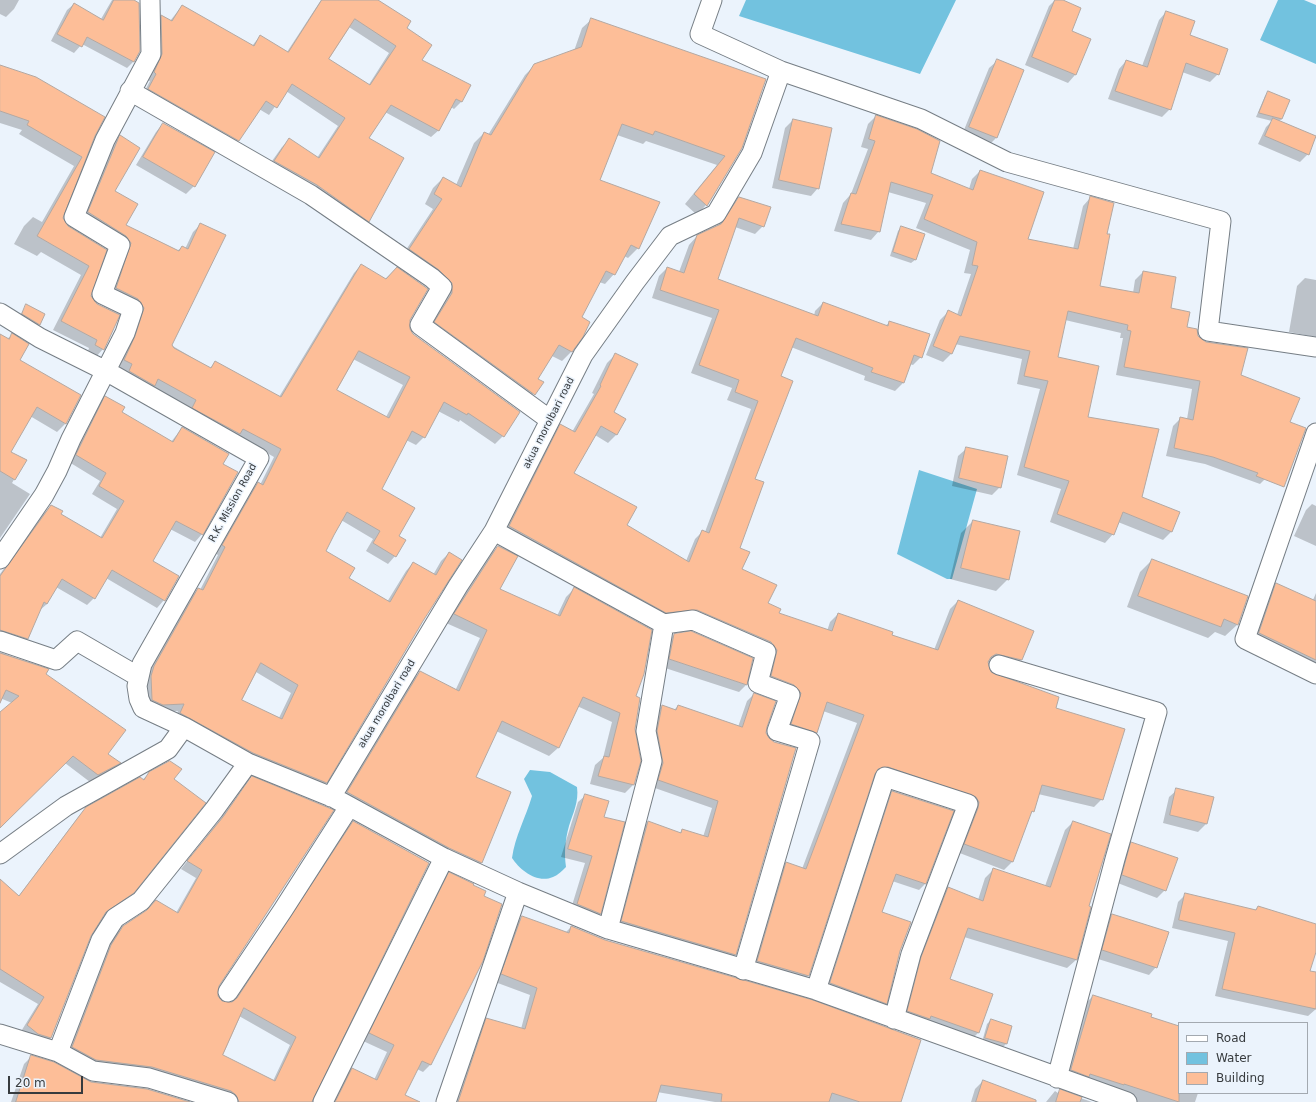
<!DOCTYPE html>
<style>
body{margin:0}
#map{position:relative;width:1316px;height:1102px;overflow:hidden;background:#ebf3fc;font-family:"DejaVu Sans",sans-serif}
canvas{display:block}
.legend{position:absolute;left:1178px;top:1022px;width:130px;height:72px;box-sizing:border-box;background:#ebf3fc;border:1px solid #a3a9b0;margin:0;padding:5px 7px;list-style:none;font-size:12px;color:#373b3e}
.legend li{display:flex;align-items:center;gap:8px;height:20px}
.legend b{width:20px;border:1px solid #a3a9b0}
.scale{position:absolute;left:8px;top:1076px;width:75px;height:18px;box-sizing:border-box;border:2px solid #373b3e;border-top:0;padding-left:5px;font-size:12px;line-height:14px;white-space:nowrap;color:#373b3e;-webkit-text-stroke:3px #ebf3fc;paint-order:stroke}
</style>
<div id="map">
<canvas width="1316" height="1102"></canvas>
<ul class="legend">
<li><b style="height:5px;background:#fff"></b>Road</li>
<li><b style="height:11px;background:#72c2df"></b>Water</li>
<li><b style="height:11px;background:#fdbe98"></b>Building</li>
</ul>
<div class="scale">20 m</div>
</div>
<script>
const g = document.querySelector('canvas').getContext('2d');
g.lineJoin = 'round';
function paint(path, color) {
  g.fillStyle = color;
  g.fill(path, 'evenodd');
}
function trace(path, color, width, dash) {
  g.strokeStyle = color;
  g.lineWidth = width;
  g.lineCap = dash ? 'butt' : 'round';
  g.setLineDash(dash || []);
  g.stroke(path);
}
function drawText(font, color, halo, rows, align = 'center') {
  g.font = font + ' "DejaVu Sans",sans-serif';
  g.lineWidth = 3;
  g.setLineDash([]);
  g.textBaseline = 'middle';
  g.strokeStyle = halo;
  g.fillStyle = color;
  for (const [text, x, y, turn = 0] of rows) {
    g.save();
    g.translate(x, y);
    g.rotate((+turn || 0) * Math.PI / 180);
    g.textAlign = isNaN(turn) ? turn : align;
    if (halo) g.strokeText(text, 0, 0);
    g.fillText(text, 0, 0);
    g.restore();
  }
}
paint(new Path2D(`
 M746 0H956L920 74 739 16Z
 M1278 0H1304L1316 5V64L1260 40Z
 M919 470 977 489 952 579H947L897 554Z
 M530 770 550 772 577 787C579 802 573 813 569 826 565 840 564 854 566 867 562 871 558 875 553 877 537 884 520 870 512 858 515 836 526 817 532 796L524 779Z`), '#72c2df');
paint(new Path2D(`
 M0 0H19L14 9 6 17 0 14Z
 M112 0H132L133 62 127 68 82 44 74 53 51 41 67 10 74 4 101 19Z
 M321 0H376L405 28 421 60 470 86 461 102 454 109 451 107 439 130 431 137 385 112 368 139V221L361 228 267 168 282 147 289 140 317 158 338 126 286 91 269 115 259 109 238 140 231 148 142 96 150 81 147 80 154 23 161 16 170 21 182 6 252 46 260 36 287 52ZM349 27 389 53 368 86 328 59Z
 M1055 0H1061L1070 31 1090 39 1075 75 1068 83 1025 65 1049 6Z
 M1166 12 1189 36 1218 74 1210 82 1182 72 1170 109 1162 117 1108 99 1119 69 1126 61 1142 66 1159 20Z
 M592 19 741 148 706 205 697 215 685 204 717 165 646 141 643 144 617 135 599 180 638 248 628 258 624 256 614 274 605 284 599 282 581 317 571 352 562 361 552 356 537 379 542 383 524 404 425 332 443 293 400 259 433 209 425 204 433 188 443 178 456 185 474 143 484 133 488 135 525 75 535 65 574 51 582 28Z
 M997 61 996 138 989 145 962 135 989 68Z
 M0 66 94 135 62 218 68 227 105 250 90 296 103 349 95 358 87 354 89 348 53 330 81 275 41 252 37 256 14 244 24 226 33 217 42 222 74 166 19 134 22 130 0 123Z
 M1268 92 1282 119 1279 121 1308 154 1300 162 1258 144 1266 127 1272 121 1256 117 1265 96Z
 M876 116 930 173 969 189 972 179 980 171 1027 239 1073 249 1083 206 1091 197 1106 234 1099 287 1133 293 1135 280 1143 272 1186 328 1240 375 1268 476 1260 484 1205 464 1166 456 1173 426 1181 418 1187 419 1192 389 1116 375 1123 338H1120L1121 333 1065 320 1057 358 1087 418 1141 497 1179 513 1171 532 1163 540 1118 522 1113 534 1105 543 1050 522 1061 489 1017 475 1040 389 1017 384 1022 359 955 344 951 354 943 362 926 355 940 320 948 312 957 315 971 274 964 273 970 250 916 228 926 203 888 192 879 231 871 240 834 231 843 203 851 194 868 149 861 147 868 124Z
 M793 120 818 188 811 196 772 188 785 128Z
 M163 124 194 186 186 194 136 165 156 132Z
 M120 137 114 192 125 225 177 251 182 247 185 249 193 232 200 225 171 345 210 368 215 363 279 397 354 273 361 265 385 279 397 268 409 320V330L503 436 495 444 460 420 459 422 438 411 424 437 416 445 406 440 380 489 398 536 395 556 388 564 366 551 373 539 341 520 324 551 348 579 387 602 406 571 413 563 433 575 441 561 449 553 422 621 326 782 318 790 173 721 178 711 155 713 145 708 146 674 191 596 198 589 200 590 218 555 215 553 250 491 258 483 260 485 274 457 117 367 137 316 109 296 124 252 81 220 112 144ZM353 359 403 385 386 417 336 390ZM256 672 291 693 279 718 241 700Z
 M739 198 763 226 755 234 735 227 717 280 814 316 815 311 823 303 885 326 890 322 921 357 913 365 909 364 903 383 895 391 864 380 865 376 791 347 780 377 754 480 739 548 740 569 767 604 777 614 827 631 830 622 838 614 891 635 934 650 950 609 958 601 1033 631 1021 660 1013 668 987 662 990 673 1055 708 1102 799 1094 807 1038 794 1033 811 1029 815 1012 862 1004 870 957 852 971 817 880 774H873L808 976 800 984 750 969 778 872 786 864 802 869 857 723 823 711 816 732 808 740 784 732 793 701 764 684 763 650 658 620 501 535 553 433 561 425 572 432 594 394 592 393 607 363 615 355 613 412 624 419 616 435 608 443 595 435 572 473 626 525 686 561 695 539 703 531 705 532 751 409 727 400 732 388 691 373 712 318 652 298 659 276 667 268 679 272 689 245 697 236 717 227 731 206Z
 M902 227 915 260 911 263 890 256 898 231Z
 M1305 278 1316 280V337L1289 332 1297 286Z
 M26 306 39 324 35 328 19 317Z
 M0 335 7 339 12 335 19 360 65 424 57 432 30 416 10 452 25 461 12 483 30 494 0 538Z
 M106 397 121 412 171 442 182 428 222 464 202 534 195 542 170 529 151 561 164 600 157 608 106 578 94 598 87 605 56 587 47 604 40 610 27 638 20 646 0 640V574L44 513 51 506 60 515 100 538 117 509 92 494 100 481 69 462 98 404Z
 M966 449 1000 487 992 495 952 486 958 456Z
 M1312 504 1316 506V546L1294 536 1306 510Z
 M973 521 1008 579 996 591 950 579 961 533Z
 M498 547 499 589 557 616 566 597 574 589 635 697 633 785 625 793 590 784 595 765 603 758 612 722 577 706 558 748 549 756 496 731 475 778 510 792 481 863 473 871 339 801 411 681 420 672 455 691 480 638 446 623 489 555Z
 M1152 560 1237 625 1225 636 1215 632 1208 638 1127 607 1140 572Z
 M1276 584 1313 600 1316 593V668L1253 640 1270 590Z
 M674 635 746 685 739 692 662 667 666 643Z
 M0 652 47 670 44 674 107 754 119 763 112 770 90 782 65 763 0 828V713L12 703 0 698Z
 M754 694 766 727 765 734 773 742 735 955 728 962 615 928 641 829 648 822 679 834 682 830 703 837 712 808 652 787 655 713 662 706 674 710 678 706 738 727 747 701Z
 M150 773 173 779 133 892 125 900 102 916 90 935 51 1038 43 1046 20 1033 38 1004 0 982V880L18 897 79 816 87 808 142 780Z
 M252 778 218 986 217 997 222 1002 232 1003 346 829 353 822 312 1102H227L65 1054 104 953 116 934 124 927 176 913 196 878 181 869ZM239 1016 290 1045 273 1081 221 1055Z
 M1177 790 1206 824 1198 832 1163 823 1169 797Z
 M892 792 952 812 925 884 919 890 892 881 881 913 899 951 886 1003 880 1009 824 989 886 798Z
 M586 795 603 817 623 823 600 914 592 921 570 912 585 863 561 857 578 802Z
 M1073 822 1088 907 1076 960 1067 968 964 937 948 979 978 1033 970 1041 899 1020 913 967 940 897 948 889 978 900 985 878 994 869 1045 886 1065 830Z
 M1132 843 1165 890 1157 898 1115 882 1124 851Z
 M449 874 430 1065 423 1072 417 1069 401 1102H332L345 1076 352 1069 374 1080 387 1052 363 1041 442 881Z
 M1186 894 1255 910 1258 907 1316 925V949L1309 972 1316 973V1009L1308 1016 1215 996 1228 941 1172 928 1178 902Z
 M1112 915 1156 967 1149 975 1095 958 1104 923Z
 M522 917 565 933 571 927 900 1102H715L657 1092 655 1102H454L479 1026 487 1019 521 1029 530 995 495 982 515 924Z
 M1093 996 1179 1027V1093H1198L1195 1102H1125L1063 1078 1085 1004Z
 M991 1020 1011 1026 1006 1044 1002 1048 982 1042 987 1024Z
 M32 1056 91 1083 187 1102H11L24 1064Z
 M983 1081 1008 1102H971L975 1089Z
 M1055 1091 1058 1093 1060 1091 1092 1102H1046Z`), '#0003');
const building = new Path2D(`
 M114 0H134L139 3 140 51 134 62 87 37 82 47 57 34 74 3 103 20Z
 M322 0H378L411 21 407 28 432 45 422 60 471 85 462 102 456 99 439 131 391 105 369 138 404 158 369 222 317 185 274 161 289 138 319 158 345 118 292 84 277 108 266 101 239 141 148 89 156 74 154 72 162 54 161 15 172 21 182 5 254 46 260 35 288 52ZM355 19 396 46 370 85 329 59Z
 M1055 0H1063L1081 8 1072 31 1091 39 1076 75 1032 57Z
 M1166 11 1195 21 1190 35 1228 49 1219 75 1186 63 1171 110 1115 91 1126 60 1147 67Z
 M591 18 766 79 742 148 707 206 694 194 725 156 655 131 653 135 622 124 600 180 660 202 639 249 631 245 615 275 606 271 582 317 590 322 583 337 572 352 559 345 538 379 544 382 535 395 434 322 452 293V283L439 270 409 249 442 199 434 194 443 177 461 187 484 132 491 135 534 64 581 47Z
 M997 59 1024 70 997 138 969 127Z
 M0 65 36 77 105 117 95 136 63 218 68 226 107 250 91 296 97 304 120 315 104 350 95 345 97 340 61 321 89 266 37 236 82 157 27 125 29 121 0 111Z
 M1268 91 1290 100 1282 119 1259 113Z
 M876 115 917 129 940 141 931 173 973 190 980 170 1044 192 1028 239 1078 249 1090 196 1114 203 1107 234H1110L1100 286 1139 293 1143 271 1176 277 1171 308 1190 312 1187 327 1197 329 1198 336 1206 342 1248 348 1241 375 1300 398 1290 422 1306 428 1284 487 1256 476 1258 473 1213 457 1174 448 1180 417 1193 420 1200 381 1124 367 1131 331 1127 330 1128 325 1068 311 1058 357 1099 366 1088 417 1159 429 1142 497 1180 512 1172 532 1123 512 1114 535 1057 514 1069 481 1024 467 1048 381 1024 376 1030 351 960 336 952 354 933 346 948 310 961 316 978 266 972 265 977 242 924 219 933 195 891 182 880 232 841 224 851 193 856 194 875 141 869 139Z
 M1273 118 1316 136 1309 155 1265 136Z
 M793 119 832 128 819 189 779 180Z
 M163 123 215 152 195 187 143 157Z
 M120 135 140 148 115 191 138 204 126 225 179 251 182 246 188 249 200 223 226 235 172 345 174 348 211 368 215 361 281 397 361 264 386 279 397 267 428 289 410 320V329L413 334 520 412 504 437 468 413 467 415 444 402 425 438 412 431 382 489 415 508 399 536 406 540 396 557 373 543 380 531 347 512 334 535 326 551 355 568 349 578 390 602 413 562 436 575 449 552 462 560 423 621 327 783 253 753 180 713 184 704 163 705 152 700 151 676 154 666 198 588 203 590 225 547 222 545 258 482 263 485 281 449 243 429 240 434 192 408 196 400 158 379 155 386 129 371 132 364 124 360 135 336 144 308 138 299 116 288 131 243 126 236 88 212ZM359 351 410 377 389 418 337 390ZM261 663 298 685 282 719 242 700Z
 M739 197 771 207 764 227 739 218 718 279 818 316 823 302 888 326 889 321 930 334 922 358 914 355 904 383 871 372 873 368 796 338 781 376 793 381 755 479 764 482 740 548 750 552 742 569 777 585 768 603 781 609 779 613 832 631 838 613 893 632 892 635 938 650 958 600 1034 631 1022 660 996 654 991 657 988 662 991 672 1059 697 1056 708 1125 729 1103 800 1042 785 1034 812 1032 811 1013 862 964 844 978 808 979 802 976 797 888 767 878 769 875 774 809 976 757 961 786 862 806 869 864 715 827 702 817 733 791 724 801 693 794 685 771 676 777 650 771 642 697 610 666 613 509 526 560 424 575 432 601 386 600 385 615 353 638 364 614 412 626 419 617 435 601 426 574 473 637 507 627 525 689 562 702 530 709 533 758 401 735 392 739 380 699 365 719 310 660 290 667 267 684 273 697 235 721 224Z
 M901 226 925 234 916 260 893 252Z
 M26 304 45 314 40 325 22 314Z
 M12 333 29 344 20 360 81 395 66 424 37 407 11 452 27 460 15 480 0 471V334L9 339Z
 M105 396 125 407 122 412 173 442 182 427 229 454 223 464 238 472 203 535 176 521 153 561 179 576 165 601 112 570 95 599 62 579 47 604 44 602 28 639 0 630V576L51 505 63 511 61 514 102 538 124 501 99 486 106 473 76 455Z
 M966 447 1008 456 1001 488 959 478Z
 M973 520 1020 531 1009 580 961 568Z
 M498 546 518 556 500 589 560 616 574 587 652 630 644 674 636 696 640 698 635 729 641 761 634 785 598 776 604 756 609 757 620 713 583 697 559 748 502 721 476 777 511 792 482 863 449 848 347 792 420 671 459 691 487 630 454 614Z
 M1152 559 1248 596 1238 625 1224 619 1221 627 1138 596Z
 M1276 583 1316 601V660L1259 633Z
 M691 631 753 658 747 685 669 659 674 634Z
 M0 653 49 669 46 674 126 730 108 754 121 763 98 775 73 756 0 828V712L19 696 6 690 0 703Z
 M754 693 776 701 767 727 766 733 769 738 774 742 796 748 736 955 621 921 648 821 681 833 682 829 708 837 718 801 658 780 663 763 657 731 662 705 676 710 678 705 742 727Z
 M170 761 182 769 174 779 206 803 134 893 106 912 91 936 51 1038 38 1034 27 1025 44 997 0 969V879L19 896 86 807 140 777 144 780 149 772Z
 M252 776 334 810 219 986 218 996 222 1001 232 1002 237 998 353 821 429 863 312 1102H239L236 1095 231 1091 152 1067 96 1060 72 1047 111 945 123 926 147 910 156 900 178 913 202 870 187 861 223 817ZM244 1008 296 1037 275 1081 223 1055Z
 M1176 788 1214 797 1207 824 1170 815Z
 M892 791 954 811 926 884 896 874 882 912 911 922 900 951 887 1004 830 983Z
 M585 794 609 801 604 817 625 822 601 914 577 904 592 856 568 849Z
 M1073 821 1111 834 1089 906 1091 907 1077 960 968 928 950 979 993 994 979 1033 931 1016 930 1019 907 1011 921 957 948 887 983 901 993 868 1050 887Z
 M1131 842 1178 858 1166 891 1122 875Z
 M449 872 474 884 473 885 486 891 484 896 502 904 483 961 431 1065 422 1061 405 1095 420 1102H335L352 1068 377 1080 394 1045 369 1033Z
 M1185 893 1256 910 1258 906 1316 924V952L1310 971 1316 972V1009L1222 989 1235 933 1179 920Z
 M1112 914 1169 932 1157 968 1102 950Z
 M522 916 569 933 571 926 605 940 813 1000 921 1040 901 1102H860L832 1093 829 1102H721L722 1094 661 1085 656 1102H458L486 1018 525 1029 537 988 501 974Z
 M1093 995 1152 1014 1151 1017 1179 1026V1102L1124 1084V1085L1090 1074 1089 1077 1071 1070Z
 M991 1019 1012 1026 1007 1044 985 1038Z
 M31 1055 54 1062 91 1082 147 1089 190 1102H16Z
 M983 1080 1036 1100V1102H976Z
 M1060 1089 1082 1097 1080 1102H1056Z`);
paint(building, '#fdbe98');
trace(building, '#b3a8a2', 1);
const street = new Path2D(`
 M712 0 700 34 781 71 921 119 1007 162 1221 221 1208 331 1316 347
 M130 91 311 195 432 278 442 287 420 325 550 420
 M0 313 40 338 106 371 259 458 142 664 137 686 139 699 143 708 184 727 248 763 334 798 444 858 518 892 608 929 816 990 1127 1102
 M1316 433 1245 639 1316 674
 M494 531 664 624 693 620 766 652 758 683 790 695 777 731 810 741 743 970
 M0 559 44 495 57 471 71 439 125 333 133 309 102 294 120 245 74 217 105 140 151 54 150 0
 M0 641 56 660 77 641 139 677
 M999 665 1157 712 1115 859 1057 1078
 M331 797 458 586 494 531 583 355 635 282 670 236 716 214 752 153 781 71
 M0 854 66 806 168 749 184 727
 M608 929 652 761 646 731 664 624
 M816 990 885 777 968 804 911 954 894 1019
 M228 992 283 910 349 807
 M0 1034 58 1052 93 1071 149 1078 228 1102
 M58 1052 101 940 115 918 141 901 214 810 248 763
 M323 1102 444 858
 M446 1102 518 892`);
trace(street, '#767e85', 21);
trace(street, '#fff', 19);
drawText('10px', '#373b3e', '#ebf3fc', [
 ["akua morolbari road",549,423,-63],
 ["R.K. Mission Road",233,503,-61],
 ["akua morolbari road",387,704,-59]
]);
</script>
